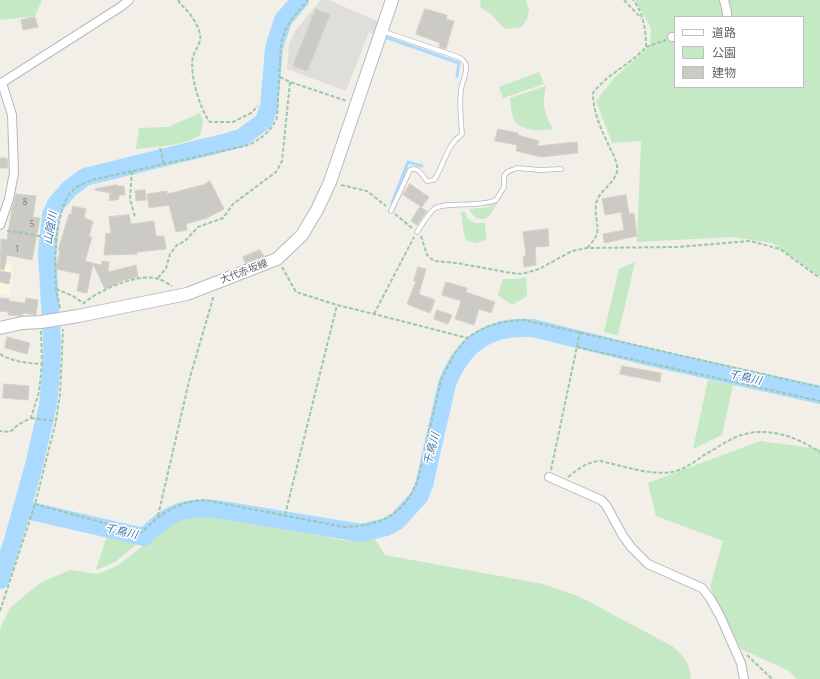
<!DOCTYPE html>
<meta charset="utf-8">
<style>
body{margin:0}
#map{position:relative;width:820px;height:679px;overflow:hidden;background:#f1efe8;font-family:"Noto Sans","Noto Sans JP",sans-serif}
canvas{display:block}
.legend{position:absolute;left:674px;top:16px;width:130px;height:72px;box-sizing:border-box;background:#fff;border:1px solid #bfc1c3;margin:0;padding:5px 7px;list-style:none;font-size:12px;color:#5f6368}
.legend li{display:flex;align-items:center;gap:8px;height:20px}
.legend b{width:20px;border:1px solid #bfc1c3}
</style>
<div id="map">
<canvas width="820" height="679"></canvas>
<ul class="legend">
<li><b style="height:5px;background:#fff"></b>道路</li>
<li><b style="height:11px;background:#c5e8c5"></b>公園</li>
<li><b style="height:11px;background:#cccac5"></b>建物</li>
</ul>
</div>
<script>
const g = document.querySelector('canvas').getContext('2d');
g.lineJoin = 'round';
function paint(path, color) {
  g.fillStyle = color;
  g.fill(path, 'evenodd');
}
function trace(path, color, width, dash) {
  g.strokeStyle = color;
  g.lineWidth = width;
  g.lineCap = dash ? 'butt' : 'round';
  g.setLineDash(dash || []);
  g.stroke(path);
}
function drawText(font, color, halo, rows, align = 'center') {
  g.font = font + ' "Noto Sans","Noto Sans JP",sans-serif';
  g.lineWidth = 3;
  g.setLineDash([]);
  g.textBaseline = 'middle';
  g.strokeStyle = halo;
  g.fillStyle = color;
  for (const [text, x, y, turn = 0] of rows) {
    g.save();
    g.translate(x, y);
    g.rotate((+turn || 0) * Math.PI / 180);
    g.textAlign = isNaN(turn) ? turn : align;
    if (halo) g.strokeText(text, 0, 0);
    g.fillText(text, 0, 0);
    g.restore();
  }
}
paint(new Path2D(`
 M0 263 13 265 10 295 0 293Z`), '#fef7e0');
paint(new Path2D(`
 M321 0H329L379 22 375 34 369 32 346 91 287 69 289 44 295 31Z`), '#e0deda');
paint(new Path2D(`
 M0 0H42L35 16 0 20Z
 M481 0H526L529 10 527 19 522 27 505 29 490 13 481 8 480 2Z
 M635 0H820V276L772 243 732 237 637 242 641 141 612 143 596 101 614 78 650 46 651 28ZM675 17H803V87H675Z
 M539 72 544 84 503 98 499 87Z
 M546 86C542 105 544 113 553 129 541 131 518 132 513 117 511 112 511 104 510 98Z
 M200 113 203 122 200 135 189 141 172 145 136 149 139 128 168 127Z
 M498 202C493 209 490 220 481 219 474 218 472 214 469 209L489 207Z
 M465 211 467 218 475 223H485L486 240 476 243 467 241 464 235 461 213Z
 M635 262 618 335 604 332 619 269Z
 M526 277 527 296 512 305 498 295 503 279H518Z
 M708 380 733 385 722 435 693 449Z
 M760 441 820 449V679H797L789 671 741 649 710 587 723 541 656 516 648 483Z
 M197 515H210L342 540 360 541 375 539 385 555 543 584 580 597 672 646C684 656 690 664 691 679H0V629L10 608 40 583 70 570 98 574 119 565 167 526 183 518Z
 M107 535 141 541 115 562 96 570Z`), '#c5e8c5');
trace(new Path2D(`
 M385 37 459 63 457 76
 M392 203 408 162 422 166`), '#aadaff', 3);
trace(new Path2D(`
 M22 509 144 537C167 514 182 506 216 509L361 533 386 527 397 521 419 497 424 485 447 384C463 343 490 325 533 328L654 358 820 395
 M0 580 13 540 33 469 48 405 51 371 52 340 47 253 51 215 56 204 69 189 85 177 227 142 241 138 264 121 269 107 274 48 283 20 300 0`), '#aadaff', 18);
const building = new Path2D(`
 M316 9 330 15 307 71 293 66Z
 M425 9 447 15 446 19 454 21 446 49 439 47 440 43 416 34Z
 M35 17 38 27 23 30 21 20Z
 M498 129 518 133V135L539 141 537 146 577 142 578 153 541 157 516 151 517 145 495 141Z
 M0 158H7L8 168H0Z
 M210 181 224 209 207 218 186 224 187 230 176 232 169 205 149 208 147 194 167 191V194L203 185Z
 M410 184 429 197 422 207 403 195Z
 M117 185V186H124L125 195H119V199L109 201 110 193 95 190V189Z
 M145 190 146 200 136 201 135 191Z
 M16 194 36 196 33 217 40 218 32 260 7 255 4 270 0 269 1 239 7 240 12 208Z
 M626 195 629 214 634 213 637 236 604 243 603 234 624 230 621 212 605 215 602 199Z
 M73 206 86 209 84 218 93 221 89 237H92L85 261 101 265 102 261 109 262 108 272 136 265 138 277 124 280 105 289 93 264 87 293 77 291 80 274 56 269 60 251 58 250 69 214 71 215Z
 M420 207 427 211 417 225 411 221Z
 M129 215 131 224 154 221 156 236H164L166 249 137 252V254L104 255 106 233 111 234 109 217Z
 M548 229 549 246 535 247 536 265 524 267 523 256H526L523 232Z
 M260 250 264 256 245 263 243 257Z
 M418 267 426 269 419 294 435 300 430 313 407 304 416 281H414Z
 M0 271 11 273 9 284 0 282Z
 M446 282 467 288 466 292 495 302 491 313 479 309 474 325 455 319 461 301 442 295Z
 M0 298 10 299 9 301 25 303 26 298 38 300 36 315 23 313V315L18 316 8 315 9 312 0 311Z
 M437 310 452 315 448 324 434 319Z
 M7 337 30 343 27 354 5 348Z
 M622 366 661 373 660 382 620 374Z
 M4 384 29 386 28 400 3 398Z`);
paint(building, '#cccac5');
trace(building, '#d6d1c6', 1);
const service = new Path2D(`
 M382 31 458 57C463 59 465 61 466 66 467 74 462 82 461 90 459 105 461 120 462 134 445 147 445 164 434 180L427 181C422 175 418 166 410 170L391 211
 M417 232C422 225 427 215 434 209 444 201 479 208 496 200L504 187V176L507 172 517 168 540 170 561 169`);
const minor = new Path2D(`
 M724 0 727 12V17
 M672 37H675
 M0 84 122 6 129 0
 M0 225 9 199 14 173 12 115 2 83
 M549 477 601 500 606 505 623 536 631 547 648 564 702 588 710 598 721 618 741 663 744 679`);
const secondary = new Path2D(`
 M0 328 22 323 41 322 78 316 187 294 277 259 302 235 317 210 330 182 392 0`);
trace(service, '#b5b8bc', 5.5);
trace(minor, '#b5b8bc', 10);
trace(secondary, '#b6babf', 14);
trace(new Path2D(`
 M178 0C182 7 188 10 192 17 195 21 199 29 200 34 202 43 195 49 193 57 189 73 200 110 210 122H233L251 113 258 106
 M624 0 641 18
 M646 47 666 40
 M280 77 290 82 347 101
 M160 148 164 164
 M132 171 130 199 135 217
 M341 185 367 191 386 206
 M395 214 412 228
 M7 231C24 232 40 237 57 239
 M421 236 427 255 434 261 457 263 511 273 522 274 539 269 572 251 587 248 677 247 750 241 780 249 820 278
 M587 248C605 230 594 226 596 205 597 190 619 183 617 166 616 159 612 152 609 146 601 129 593 112 593 93 607 74 630 65 646 47 646 32 644 13 633 0
 M282 267 296 292 337 305 374 314 467 338C487 325 500 321 524 320L820 387
 M158 278 166 268 170 254 177 245 185 241 198 227 223 218 233 204 276 172 282 161 290 82
 M56 289 73 296 83 303
 M83 304C96 291 140 272 158 279 163 280 168 284 172 286
 M60 308C59 302 56 294 56 288 54 264 55 211 71 192 76 186 85 183 92 180L249 145C262 138 271 131 277 118L281 43 286 29 291 20 308 0
 M374 314 414 237
 M41 331 42 364
 M577 347 820 401
 M0 354C13 362 27 363 42 364L39 392 31 418 19 424 10 432 0 431
 M31 418 56 421
 M551 470 580 332
 M568 477C578 469 587 462 600 461 620 465 652 476 672 472 684 470 694 462 704 455 715 449 725 442 736 437 765 425 795 436 820 452
 M35 504 141 533C160 514 176 502 204 500L344 527C383 526 407 513 419 476L441 380 454 354 467 338
 M285 515 337 305
 M158 516 190 377 214 295
 M0 611 35 504 56 421 60 394 63 329
 M747 655 772 679`), '#9cc7a9', 2, [4, 2]);
trace(service, '#fff', 4);
trace(minor, '#fff', 8);
trace(secondary, '#fff', 12);
drawText('8px', '#7a7d7f', null, [
 ["8",25,203],
 ["5",32,225],
 ["1",17,250]
]);
drawText('10px', '#5f6368', '#fff', [
 ["大代赤坂線",244,272,-21]
]);
drawText('italic 11px', '#4174aa', '#fff', [
 ["山陰川",51,228,-80],
 ["千鳥川",745,378,13],
 ["千鳥川",432,449,-75],
 ["千鳥川",121,532,13]
]);
</script>
